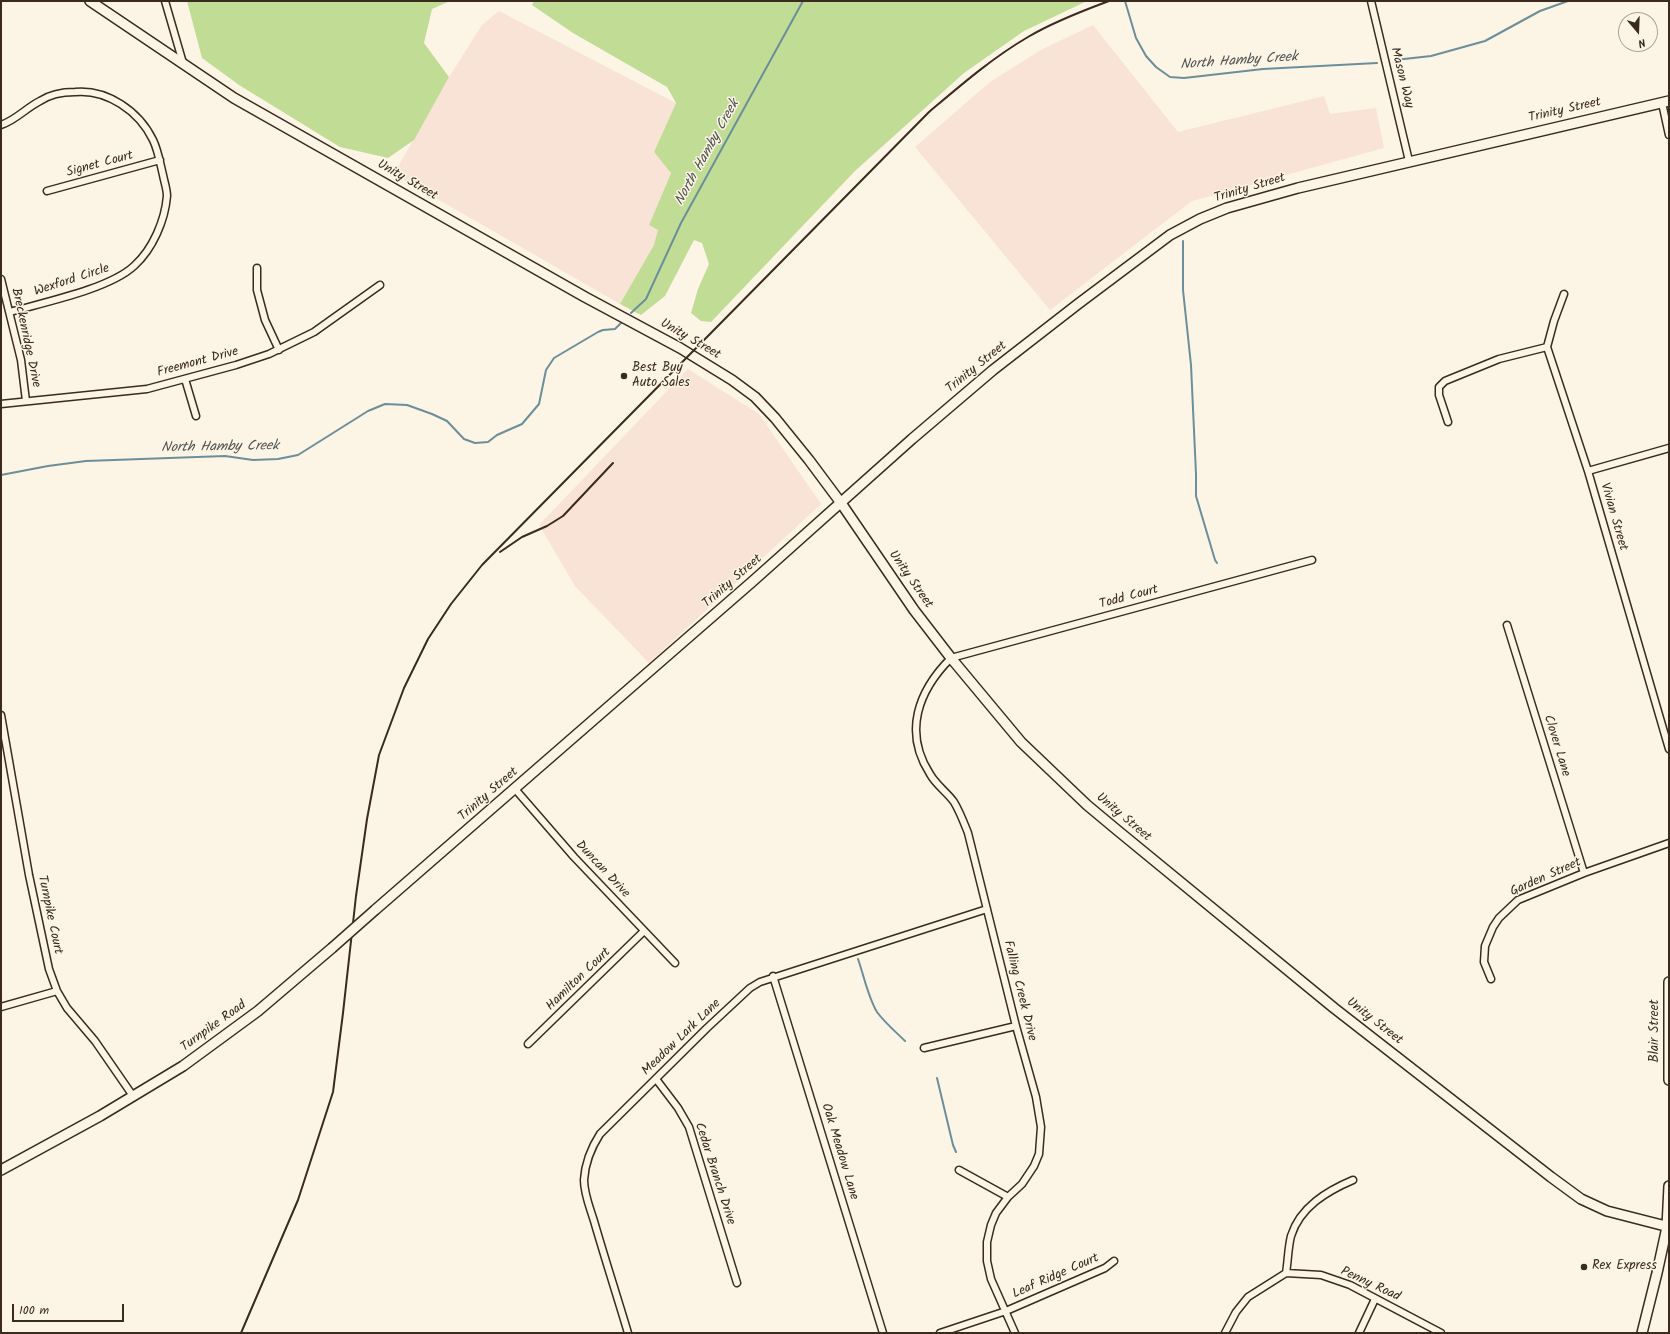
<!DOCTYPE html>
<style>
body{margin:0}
#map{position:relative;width:1670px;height:1334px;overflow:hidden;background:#fcf5e5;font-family:Kalam,sans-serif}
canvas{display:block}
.frame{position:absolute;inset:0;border:2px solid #3b2a1e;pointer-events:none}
.north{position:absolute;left:1618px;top:12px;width:40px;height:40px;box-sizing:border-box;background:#fcf5e5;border:1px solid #afa495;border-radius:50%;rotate:161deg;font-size:11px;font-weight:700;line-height:16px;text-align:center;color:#3b2a1e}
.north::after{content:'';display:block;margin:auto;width:14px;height:18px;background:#3b2a1e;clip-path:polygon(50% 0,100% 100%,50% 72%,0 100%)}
.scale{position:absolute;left:12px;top:1304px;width:112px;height:18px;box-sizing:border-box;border:2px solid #3b2a1e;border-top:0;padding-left:5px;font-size:12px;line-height:14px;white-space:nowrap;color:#3b2a1e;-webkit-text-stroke:3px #fcf5e5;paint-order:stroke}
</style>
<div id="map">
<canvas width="1670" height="1334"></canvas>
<div class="frame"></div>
<div class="north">N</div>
<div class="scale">100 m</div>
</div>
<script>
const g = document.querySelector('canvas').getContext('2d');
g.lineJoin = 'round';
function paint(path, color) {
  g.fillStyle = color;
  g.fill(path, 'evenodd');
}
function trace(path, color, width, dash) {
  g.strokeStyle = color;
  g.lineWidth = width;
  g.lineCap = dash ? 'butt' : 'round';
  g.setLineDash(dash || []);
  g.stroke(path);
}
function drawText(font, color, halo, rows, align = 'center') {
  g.font = font + ' Kalam,sans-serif';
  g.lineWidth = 3;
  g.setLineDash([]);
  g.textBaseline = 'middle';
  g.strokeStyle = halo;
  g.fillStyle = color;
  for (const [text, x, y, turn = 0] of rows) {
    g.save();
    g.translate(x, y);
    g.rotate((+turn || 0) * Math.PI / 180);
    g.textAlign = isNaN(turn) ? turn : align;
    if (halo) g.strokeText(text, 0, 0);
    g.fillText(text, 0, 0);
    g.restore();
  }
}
paint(new Path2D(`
 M499 11 676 103 654 152 671 172 649 225 659 230 654 245 620 304 394 174 449 77 482 25Z
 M1093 25 1178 132 1324 96 1330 114 1376 108 1384 148 1192 201 1050 310 915 147 990 82 1041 50Z
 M688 369 759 414 821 504 649 663 575 586 539 525Z`), '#f9e2d6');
paint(new Path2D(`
 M187 1H450L432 9 424 43 449 77 414 140 388 158 340 147 239 85 202 58Z
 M534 1H1087L1024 31 964 73 855 171 711 322 701 321 691 313 698 289 709 264 702 243 694 240 665 296 641 315 620 304 654 245 658 230 649 225 671 173 654 152 676 103 667 87 573 33 532 5Z`), '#c1dc94');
trace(new Path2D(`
 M1125 1 1136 38 1146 56 1156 67 1170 77 1184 78 1263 69 1377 63
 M1395 60 1431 56 1485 41 1540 11 1568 1
 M1183 241V290L1191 365 1196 474V496L1215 560 1217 563
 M631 313 646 299 681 223 803 1
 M1 475 48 466 86 461 225 456 253 460 278 459 298 455 368 411 385 404 407 405 432 414 447 421 464 439 475 443 488 442 497 435 522 424 539 404 546 370 554 358 598 332 603 330 615 329 621 323
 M858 959C864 976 868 997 877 1012 885 1023 896 1032 905 1041
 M937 1078 953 1145 956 1152`), '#6c8e9b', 2);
const street = new Path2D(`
 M165 1 183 63
 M1371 1 1409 161
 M1662 103 1669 135
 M1 125C16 120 26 108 40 101 49 95 63 92 75 92 107 89 139 111 153 140 158 150 160 163 163 175 164 181 167 189 167 196 165 220 153 249 134 266 109 289 45 302 10 312
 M47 191 160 160
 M257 268V290L265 320 279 350
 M1 279 21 360 26 401
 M1564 294 1554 321 1547 347 1588 471 1669 749
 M185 379 196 416
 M1 404 147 389 236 365 269 354 314 332 380 285
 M1448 422 1439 395V387L1445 381 1499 359 1547 347
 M1588 471 1669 448
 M1507 625 1584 873
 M1 715 29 875 49 969 57 991 67 1008 95 1041 133 1096
 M515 789 574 857 675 963
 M773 976 883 1333
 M1491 979 1484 962 1485 946 1493 927 1499 918 1518 900 1584 873 1669 843
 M1 1007 57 991
 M528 1044 644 931
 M924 1048 1016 1026
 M656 1079 678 1108 689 1127 737 1283
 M959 1170 1008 1197
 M1286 1273 1321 1275 1350 1285 1441 1333
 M1286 1273C1288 1261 1288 1248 1291 1236 1300 1207 1327 1191 1353 1180
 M628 1333C617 1296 605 1259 594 1221 590 1208 584 1194 584 1180 585 1163 591 1148 600 1134L707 1028 750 988 760 982 987 909
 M940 1333 1006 1311 1105 1268 1114 1261
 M1015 1333 991 1279 987 1261V1242L991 1225 996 1213 1008 1197 1022 1184 1034 1166 1039 1154 1041 1127 1036 1097 1016 1026 968 833C964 823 960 812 954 802 947 792 936 785 930 774 903 732 918 691 951 658L1312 560
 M1225 1333 1236 1312 1248 1297 1286 1273
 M1359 1333 1375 1299`);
const secondary = new Path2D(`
 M90 1 234 98 585 297 680 348 732 380 755 397 775 418 809 460 841 503 914 610 951 658 1021 742 1087 805 1117 830 1334 1008 1551 1177 1581 1199 1607 1211 1669 1227
 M375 910 753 581 912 439 993 370 1078 304 1170 235 1200 219 1227 208 1298 188 1669 101
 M1669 982V1080
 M1 1170 100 1116 183 1066 258 1011 332 948
 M1642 1333 1657 1273 1667 1227 1669 1186`);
trace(street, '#3b2a1e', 9);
trace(secondary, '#3b2a1e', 12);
trace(street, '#fcf5e5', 6);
trace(secondary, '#fcf5e5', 9);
trace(new Path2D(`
 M500 552 522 537 547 526 563 516 613 463
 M241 1333 298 1200 333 1092 343 1013 356 896 367 819 379 755 404 688 428 639 451 604 482 565 929 112C961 85 992 58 1028 37 1053 22 1082 11 1109 1`), '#3b2a1e', 2);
const secondaryBridge = new Path2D(`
 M332 948 375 910`);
trace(secondaryBridge, '#3b2a1e', 12, []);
trace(secondaryBridge, '#fcf5e5', 9);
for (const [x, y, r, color] of [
 [624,376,4,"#3b2a1e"],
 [1584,1267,4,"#3b2a1e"]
]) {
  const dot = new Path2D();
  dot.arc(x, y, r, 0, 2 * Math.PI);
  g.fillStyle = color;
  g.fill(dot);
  trace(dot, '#fcf5e5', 1.5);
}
drawText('13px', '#3b2a1e', '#fcf5e5', [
 ["Mason Way",1401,78,76],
 ["Trinity Street",1565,111,-13],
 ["Signet Court",100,165,-15],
 ["Unity Street",407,181,30],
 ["Trinity Street",1250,189,-17],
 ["Wexford Circle",72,281,-18],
 ["Breckenridge Drive",25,338,78],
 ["Unity Street",690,340,30],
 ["Freemont Drive",198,363,-15],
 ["Trinity Street",977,368,-39],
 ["Vivian Street",1613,517,74],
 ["Unity Street",910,580,55],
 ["Trinity Street",733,582,-41],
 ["Todd Court",1129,598,-15],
 ["Clover Lane",1556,746,73],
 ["Trinity Street",489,795,-41],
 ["Unity Street",1123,818,40],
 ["Duncan Drive",602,870,47],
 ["Garden Street",1546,878,-24],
 ["Turnpike Court",49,915,78],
 ["Hamilton Court",579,980,-44],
 ["Falling Creek Drive",1019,991,76],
 ["Unity Street",1374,1022,38],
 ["Turnpike Road",214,1027,-36],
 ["Blair Street",1656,1031,-90],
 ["Meadow Lark Lane",682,1038,-44],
 ["Oak Meadow Lane",839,1152,73],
 ["Cedar Branch Drive",714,1174,72],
 ["Leaf Ridge Court",1056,1277,-24],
 ["Penny Road",1370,1285,25]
]);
drawText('13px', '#3b2a1e', '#fcf5e5', [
 ["Best Buy",632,369],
 ["Auto Sales",632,384],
 ["Rex Express",1592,1267]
], 'left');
drawText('italic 14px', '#4f5452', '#fcf5e5', [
 ["North Hamby Creek",1239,62,-4],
 ["North Hamby Creek",708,153,-61],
 ["North Hamby Creek",220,448,-1]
]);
</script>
